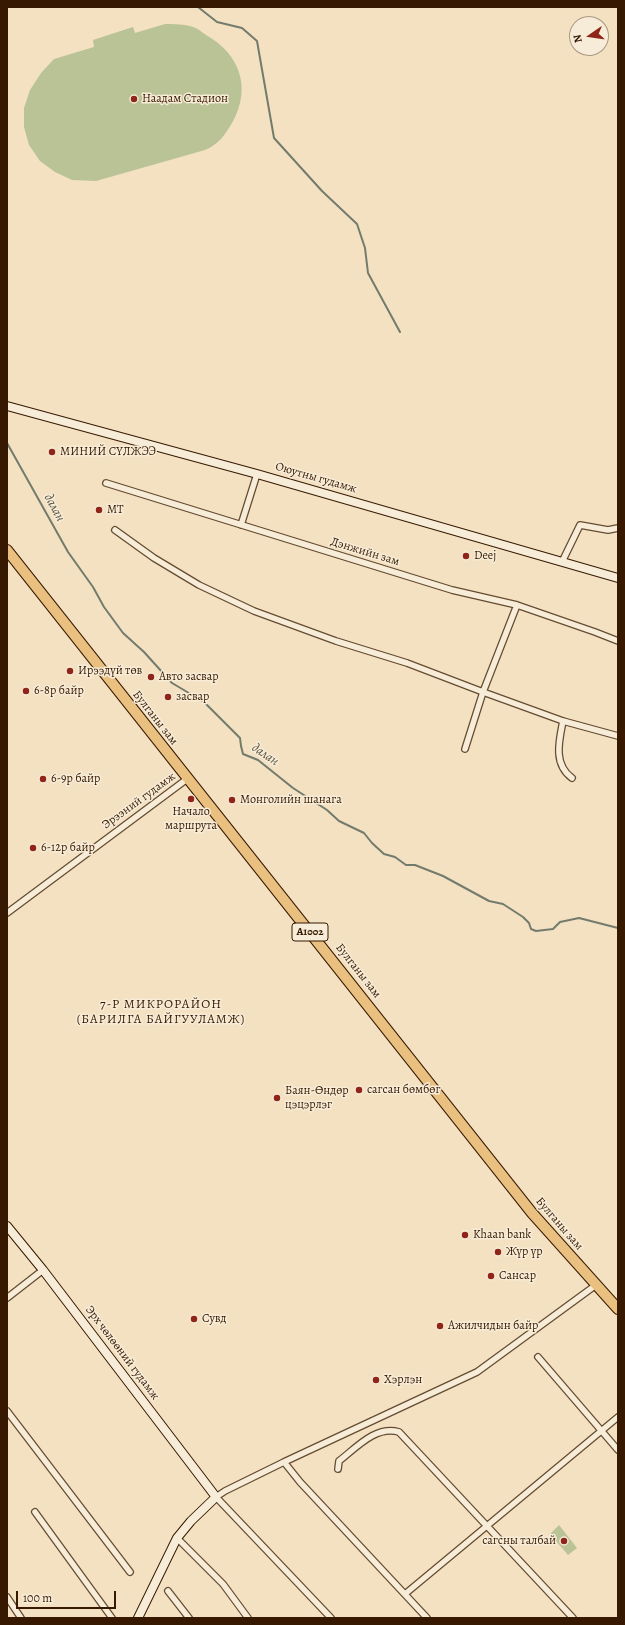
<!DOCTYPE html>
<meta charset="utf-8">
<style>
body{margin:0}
#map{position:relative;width:625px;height:1625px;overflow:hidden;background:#f3e1c2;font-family:Alegreya,serif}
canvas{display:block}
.frame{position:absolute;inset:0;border:8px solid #361900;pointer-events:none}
.north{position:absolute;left:569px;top:16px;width:40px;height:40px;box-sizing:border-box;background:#f7ecd7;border:1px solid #aa9881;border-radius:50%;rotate:257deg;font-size:11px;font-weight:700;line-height:16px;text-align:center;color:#361900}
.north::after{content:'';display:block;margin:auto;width:14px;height:18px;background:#8f2418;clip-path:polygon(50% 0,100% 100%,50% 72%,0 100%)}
.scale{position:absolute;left:16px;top:1591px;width:100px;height:18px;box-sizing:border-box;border:2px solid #361900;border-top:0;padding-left:5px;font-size:12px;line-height:14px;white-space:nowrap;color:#361900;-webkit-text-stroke:3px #f7ecd7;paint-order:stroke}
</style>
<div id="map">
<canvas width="625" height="1625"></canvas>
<div class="frame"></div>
<div class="north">N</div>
<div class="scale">100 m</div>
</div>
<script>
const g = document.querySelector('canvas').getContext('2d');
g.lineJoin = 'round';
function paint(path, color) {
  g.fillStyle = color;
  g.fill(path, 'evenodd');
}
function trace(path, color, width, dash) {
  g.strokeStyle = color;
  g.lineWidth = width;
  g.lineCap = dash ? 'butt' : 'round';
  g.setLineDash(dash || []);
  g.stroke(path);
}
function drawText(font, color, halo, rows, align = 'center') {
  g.font = font + ' Alegreya,serif';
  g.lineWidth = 3;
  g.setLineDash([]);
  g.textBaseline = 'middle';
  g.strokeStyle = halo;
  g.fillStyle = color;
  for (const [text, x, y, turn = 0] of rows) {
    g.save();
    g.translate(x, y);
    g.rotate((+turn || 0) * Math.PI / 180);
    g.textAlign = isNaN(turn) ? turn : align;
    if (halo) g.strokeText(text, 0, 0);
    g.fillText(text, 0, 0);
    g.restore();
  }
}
paint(new Path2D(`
 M165 24C174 24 184 24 193 27 197 28 202 32 206 35 240 54 252 88 232 123 224 136 219 144 205 150L96 181 72 180 55 172 40 161 29 145 24 127V108L30 90 41 73 54 59 94 47 93 40 133 27 135 33Z
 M559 1525 577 1548 568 1555 550 1534Z`), '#b9c395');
trace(new Path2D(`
 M198 7 217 22 242 28 257 41 274 138 322 191 357 224 365 248 368 273 400 332
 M7 443 68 552 93 587 104 607 123 633 144 652 172 683 204 702 240 738 241 746 243 754 258 760 293 788 327 810 339 821 364 833 372 843 384 854 395 857 406 865H415L443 876 489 901 503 904 523 917 529 923 531 929 536 931 553 929 560 922 579 918 618 928`), '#737b6d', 2);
const street = new Path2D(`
 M106 483 452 590 517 605 595 632 618 641
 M241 525 257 474
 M115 530 154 558 199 585 254 611 336 641 407 663 483 692 563 721 618 736
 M562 562 580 525 608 530 618 528
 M563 721C559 741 553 764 572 778
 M465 749 483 692 517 605
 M7 913 187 779
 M7 1298 43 1270
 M538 1357 618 1450
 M7 1411 130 1572
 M284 1462 477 1372 596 1285
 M338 1469 339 1461C356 1448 376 1425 399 1432L573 1618
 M35 1512 112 1618
 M177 1538 223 1584 248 1618
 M168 1591 189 1618
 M405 1594 618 1417
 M7 1597 21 1618
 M331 1618 216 1497 225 1491 284 1462 300 1482 427 1618`);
const secondary = new Path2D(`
 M7 406 257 474 618 578
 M7 1226 43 1270 216 1497 191 1521 177 1538 138 1618`);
const highway = new Path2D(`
 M7 550 532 1213 618 1309`);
trace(street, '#654b30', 8);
trace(secondary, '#361900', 10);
trace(highway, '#361900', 12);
trace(street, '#f7ecd7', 5.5);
trace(secondary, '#f7ecd7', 8);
trace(highway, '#eac081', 10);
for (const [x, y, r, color] of [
 [134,99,4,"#8f2418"],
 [52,452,4,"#8f2418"],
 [99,510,4,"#8f2418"],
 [466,556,4,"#8f2418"],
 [70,671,4,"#8f2418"],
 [151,677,4,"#8f2418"],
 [26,691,4,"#8f2418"],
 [168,697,4,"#8f2418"],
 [43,779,4,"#8f2418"],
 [191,799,4,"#8f2418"],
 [232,800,4,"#8f2418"],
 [33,848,4,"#8f2418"],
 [359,1090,4,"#8f2418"],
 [277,1098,4,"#8f2418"],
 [465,1235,4,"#8f2418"],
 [498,1252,4,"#8f2418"],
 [491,1276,4,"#8f2418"],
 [194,1319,4,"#8f2418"],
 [440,1326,4,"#8f2418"],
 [376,1380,4,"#8f2418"],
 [564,1541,4,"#8f2418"]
]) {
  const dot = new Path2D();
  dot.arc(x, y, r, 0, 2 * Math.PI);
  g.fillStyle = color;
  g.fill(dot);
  trace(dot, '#f7ecd7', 1.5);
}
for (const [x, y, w] of [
 [310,932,36]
]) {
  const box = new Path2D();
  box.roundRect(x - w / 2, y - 9, w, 18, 3);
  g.fillStyle = '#f7ecd7';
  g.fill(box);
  trace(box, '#361900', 1);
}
drawText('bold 11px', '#361900', null, [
 ["A1002",310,932]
]);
drawText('12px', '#361900', '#f7ecd7', [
 ["Наадам Стадион",142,99],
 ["МИНИЙ СҮЛЖЭЭ",60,452],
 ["МТ",107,510],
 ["Deej",474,556],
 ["Ирээдүй төв",78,671],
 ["Авто засвар",159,677],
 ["6-8р байр",34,691],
 ["засвар",176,697],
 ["6-9р байр",51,779],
 ["Монголийн шанага",240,800],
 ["Начало",191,812,"center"],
 ["маршрута",191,826,"center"],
 ["6-12р байр",41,848],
 ["сагсан бөмбөг",367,1090],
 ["Баян-Өндөр",285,1091],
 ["цэцэрлэг",285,1105],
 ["Khaan bank",473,1235],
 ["Жүр үр",506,1252],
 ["Сансар",499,1276],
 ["Сувд",202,1319],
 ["Ажилчидын байр",448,1326],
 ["Хэрлэн",384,1380],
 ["сагсны талбай",556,1541,"right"]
], 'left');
drawText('12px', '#361900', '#f7ecd7', [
 ["Оюутны гудамж",316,478,16],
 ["Дэнжийн зам",365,552,17],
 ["Булганы зам",155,718,52],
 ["Эрээний гудамж",139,801,-36],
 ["Булганы зам",358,971,52],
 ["Булганы зам",559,1224,49],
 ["Эрх чөлөөний гудамж",122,1353,53]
]);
drawText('italic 13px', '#59523f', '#f7ecd7', [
 ["далан",54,508,61],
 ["далан",265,755,34]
]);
g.letterSpacing = '1px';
drawText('13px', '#361900', '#f7ecd7', [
 ["7-Р МИКРОРАЙОН",161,1005],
 ["(БАРИЛГА БАЙГУУЛАМЖ)",161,1020]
]);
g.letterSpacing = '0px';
</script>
